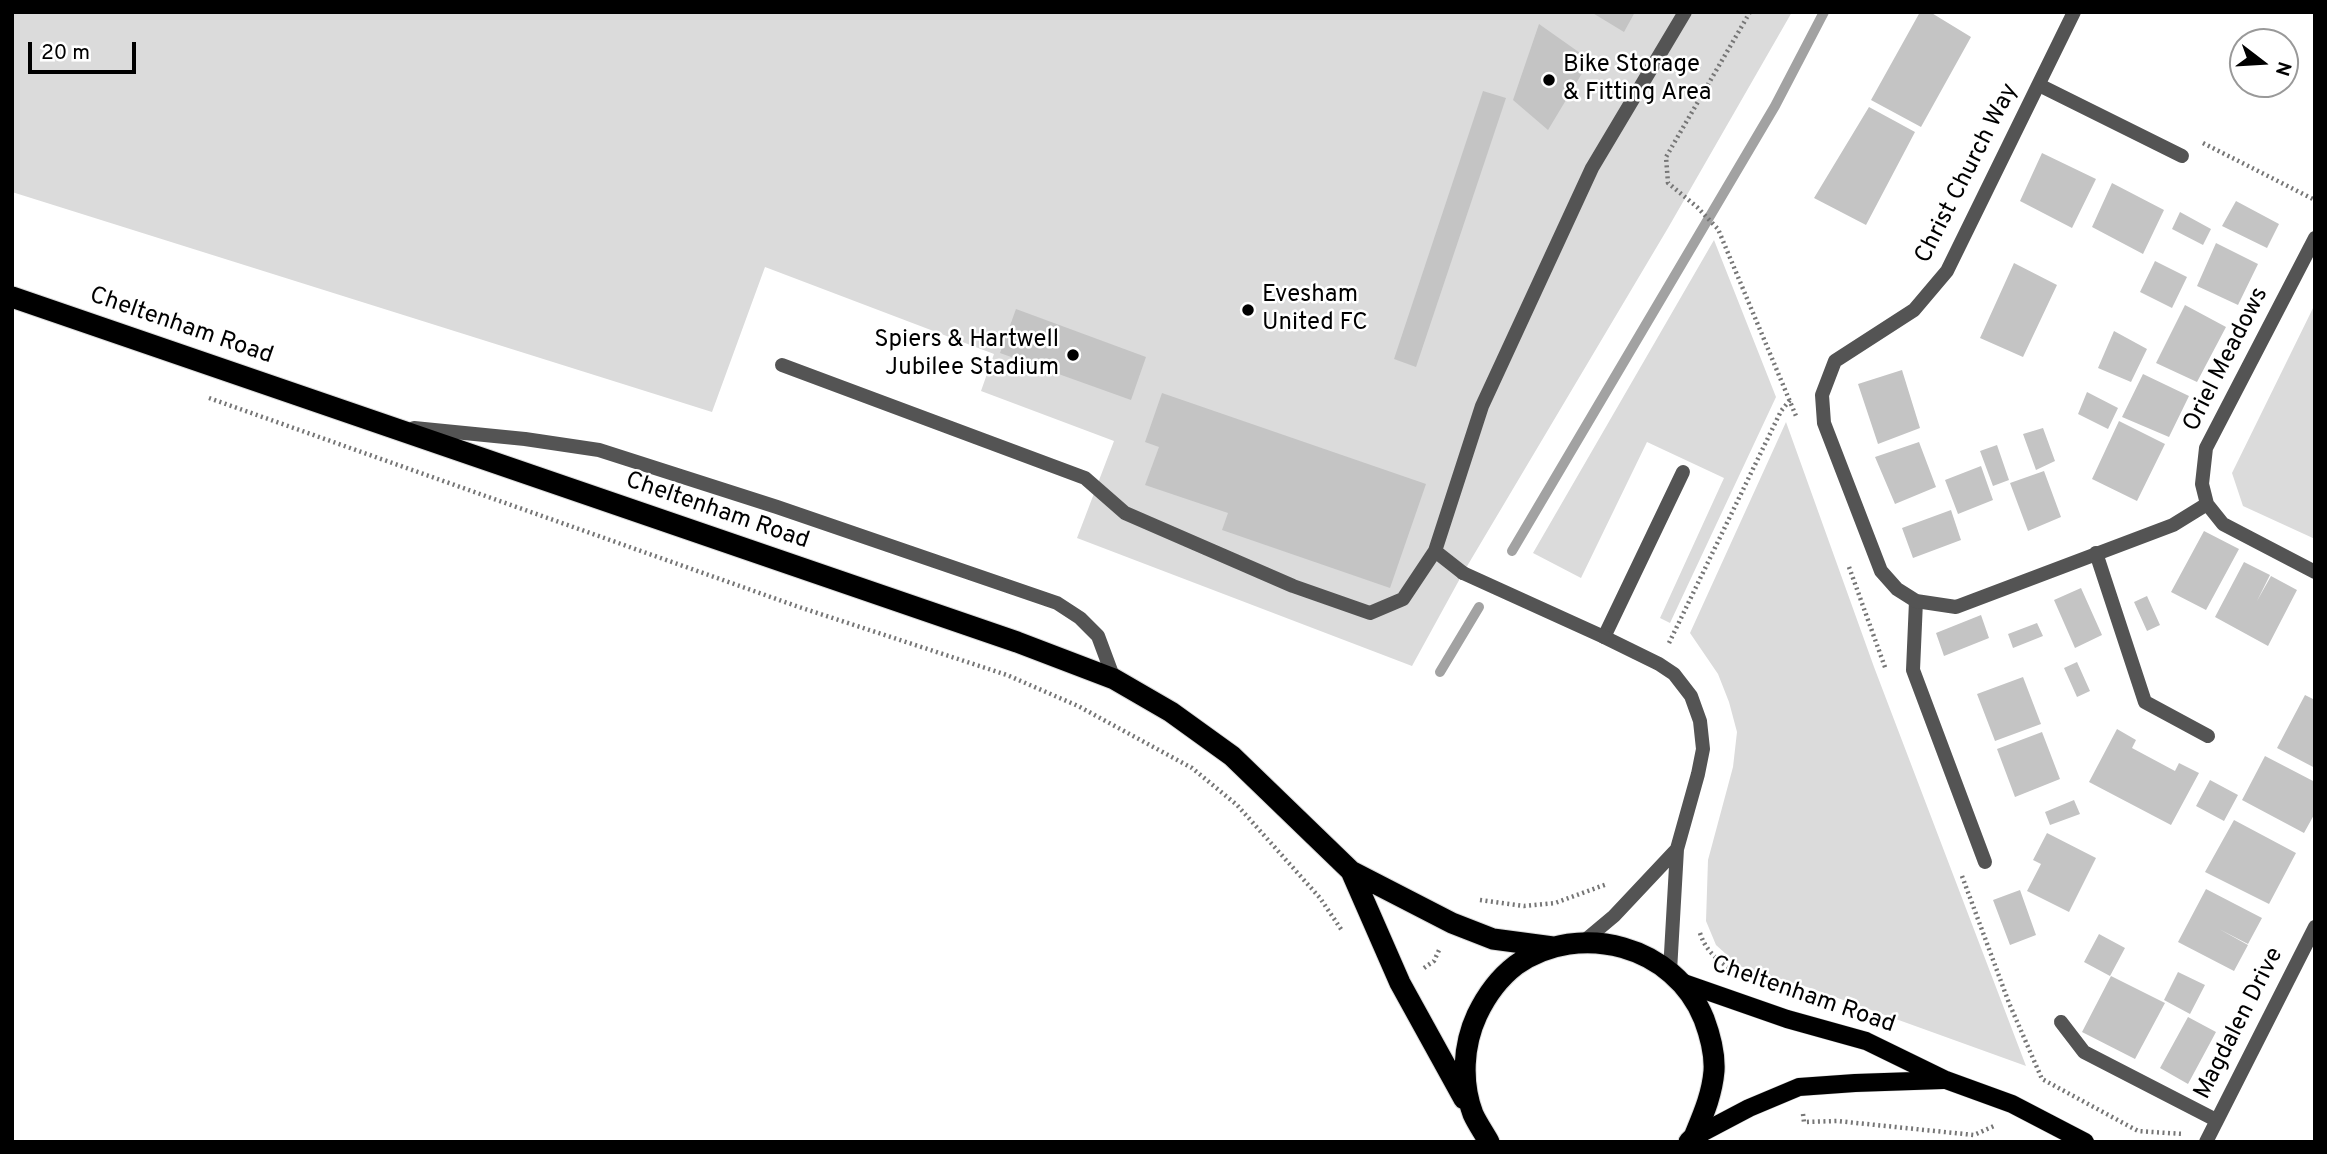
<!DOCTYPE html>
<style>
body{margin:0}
#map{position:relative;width:2327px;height:1154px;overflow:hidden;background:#fff;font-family:Overpass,sans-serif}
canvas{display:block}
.frame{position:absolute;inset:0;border:14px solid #000;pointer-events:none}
.north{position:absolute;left:2229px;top:28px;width:70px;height:70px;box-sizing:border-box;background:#fff;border:2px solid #999;border-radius:50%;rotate:107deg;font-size:19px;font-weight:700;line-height:28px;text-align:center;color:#000}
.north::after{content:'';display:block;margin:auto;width:24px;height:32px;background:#000;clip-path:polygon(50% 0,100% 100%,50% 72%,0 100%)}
.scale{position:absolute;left:28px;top:42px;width:108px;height:32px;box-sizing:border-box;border:4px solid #000;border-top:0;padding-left:9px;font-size:21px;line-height:24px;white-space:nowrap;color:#000;-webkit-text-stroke:5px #fff;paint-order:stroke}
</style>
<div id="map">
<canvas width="2327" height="1154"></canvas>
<div class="frame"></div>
<div class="north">N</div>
<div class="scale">20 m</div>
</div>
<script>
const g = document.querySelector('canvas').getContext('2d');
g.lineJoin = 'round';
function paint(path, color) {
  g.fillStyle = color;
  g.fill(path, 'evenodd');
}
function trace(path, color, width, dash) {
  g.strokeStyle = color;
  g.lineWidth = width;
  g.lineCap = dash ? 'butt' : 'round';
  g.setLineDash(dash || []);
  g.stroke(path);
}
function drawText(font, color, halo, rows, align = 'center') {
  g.font = font + ' Overpass,sans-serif';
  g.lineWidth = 5;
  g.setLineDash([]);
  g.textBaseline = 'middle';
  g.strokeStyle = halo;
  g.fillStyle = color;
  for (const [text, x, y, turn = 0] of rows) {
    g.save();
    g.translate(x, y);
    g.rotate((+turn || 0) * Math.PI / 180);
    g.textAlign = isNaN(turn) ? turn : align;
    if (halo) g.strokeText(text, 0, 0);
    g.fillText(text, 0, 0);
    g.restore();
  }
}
paint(new Path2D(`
 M12 12H1792L1668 228 1463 573 1412 666 1077 538 1114 441 981 391 994 354 765 267 712 412 12 192Z
 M1714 240 1776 397 1670 623 1660 618 1724 478 1647 442 1581 578 1533 553Z
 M2315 304V539L2243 506 2232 473Z
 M1786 422 1874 667 2026 1066 1810 988 1739 966 1716 945 1706 921 1708 860 1733 767 1737 732 1729 702 1718 674 1690 633Z`), '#dbdbdb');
trace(new Path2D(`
 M1512 551 1775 106 1824 12
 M1440 672 1479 607`), '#a2a2a2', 10);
paint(new Path2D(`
 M1591 12H1635L1624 32Z
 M1920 12H1930L1971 37 1921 127 1871 100Z
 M1539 24 1590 60 1548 130 1513 100Z
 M1483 91 1506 98 1416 367 1394 359Z
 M1869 107 1915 132 1866 225 1814 198Z
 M2042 153 2096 179 2072 228 2020 201Z
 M2112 183 2164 210 2143 254 2092 227Z
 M2236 201 2279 224 2267 248 2222 226Z
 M2180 212 2211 229 2203 245 2172 229Z
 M2216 243 2258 264 2238 305 2197 286Z
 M2155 261 2187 277 2172 308 2140 292Z
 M2014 263 2057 285 2023 357 1980 338Z
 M2185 305 2226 327 2197 382 2156 363Z
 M1016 309 1146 357 1131 400 1000 353Z
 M2114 331 2147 349 2131 382 2098 368Z
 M1902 370 1920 428 1878 444 1858 384Z
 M2143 374 2189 396 2169 437 2122 417Z
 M2087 392 2118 408 2108 429 2078 414Z
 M1162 393 1426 484 1390 588 1222 530 1228 513 1145 485 1159 447 1145 442Z
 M2119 421 2165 444 2137 501 2092 479Z
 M2043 428 2055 461 2036 470 2023 434Z
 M1919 442 1936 487 1895 504 1875 457Z
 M1997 445 2009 480 1993 486 1980 451Z
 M1981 466 1993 500 1958 514 1945 480Z
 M2044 471 2061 517 2028 531 2010 483Z
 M1951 510 1961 540 1913 558 1902 528Z
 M2204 531 2239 549 2206 610 2171 592Z
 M2244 562 2270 575 2257 601 2271 576 2297 590 2268 646 2215 617Z
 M2081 588 2102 635 2075 648 2054 600Z
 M2147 596 2160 625 2147 631 2134 602Z
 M1981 615 1989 638 1944 656 1936 633Z
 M2037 623 2043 636 2013 648 2008 634Z
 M2077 662 2090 691 2077 697 2064 668Z
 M2023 677 2041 724 1995 741 1977 694Z
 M2305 695 2315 700V768L2277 748Z
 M2117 729 2136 740 2132 748 2175 771 2179 763 2199 773 2171 825 2089 782Z
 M2042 732 2060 779 2015 797 1997 749Z
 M2265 756 2315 782V813L2304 833 2242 800Z
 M2210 780 2238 795 2224 821 2196 806Z
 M2074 800 2080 814 2050 825 2045 812Z
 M2234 820 2296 853 2269 904 2205 872Z
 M2047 833 2096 858 2069 912 2027 891 2041 864 2033 860Z
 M2206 889 2262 918 2248 944 2219 929 2248 945 2234 971 2178 942Z
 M2020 890 2036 935 2010 945 1993 900Z
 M2099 934 2125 948 2110 976 2084 962Z
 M2178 972 2205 985 2190 1014 2164 1000Z
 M2111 976 2165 1003 2135 1059 2082 1032Z
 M2188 1017 2216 1032 2188 1084 2160 1068Z`), '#c4c4c4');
const primary = new Path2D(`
 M1681 982 1787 1019 1866 1041 1946 1080 2012 1104 2085 1142
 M1694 1137 1749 1108 1799 1087 1855 1083 1943 1080`);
const highway = new Path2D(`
 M12 297 1017 642 1114 679 1171 712 1232 756 1351 871 1452 923 1493 939 1553 947
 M1351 871 1400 983 1464 1099
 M1489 1142C1484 1133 1477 1123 1473 1114 1461 1083 1463 1045 1477 1015 1486 996 1499 978 1516 965 1580 920 1675 946 1704 1019 1710 1035 1715 1054 1714 1071 1712 1095 1703 1115 1694 1137L1689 1142`);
trace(primary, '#dbdbdb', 19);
trace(highway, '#dbdbdb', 23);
trace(new Path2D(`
 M1750 12 1666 157 1668 183 1697 207 1718 229 1796 416
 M2203 143 2315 200
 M209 398 799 607 1007 675 1078 706 1192 768 1237 805 1320 898 1343 932
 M1849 567 1886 670
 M1669 643 1781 411 1790 400
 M1962 876 2009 1003 2042 1079 2138 1131 2183 1134
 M1480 900 1524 906 1555 903 1607 884
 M1700 933C1705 949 1715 958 1729 968
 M1424 968 1434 961 1440 948
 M1803 1114 1804 1122 1837 1121 1974 1135 1994 1126`), '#767676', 4.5, [2, 3.5]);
trace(new Path2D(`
 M2039 85 2182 156
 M782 365 1085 478 1125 513 1293 586 1370 613 1403 599 1435 551 1482 406 1592 168 1685 12
 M414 428 525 439 599 450 777 507 1057 603 1080 618 1098 636 1114 679
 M1435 551 1463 573
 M2096 553 2145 702 2208 736
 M1916 601 1913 670 1985 862
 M1604 637 1683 472
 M2061 1022 2084 1052 2216 1120`), '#545454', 14);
trace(new Path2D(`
 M2074 12 1947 271 1914 310 1835 361 1822 395 1824 423 1881 571 1897 589 1916 601 1956 607 2173 525 2207 504
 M2315 238 2206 448 2202 484 2207 504 2223 524 2315 572
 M1463 573 1604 637 1659 664 1674 674 1691 696 1700 721 1703 749 1698 774 1677 849 1670 971
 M1583 942 1614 916 1677 849
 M2206 1142 2315 927`), '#545454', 14);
trace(primary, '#000', 18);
trace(highway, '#000', 21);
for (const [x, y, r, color] of [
 [1549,80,7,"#000"],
 [1248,310,7,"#000"],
 [1073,355,7,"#000"]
]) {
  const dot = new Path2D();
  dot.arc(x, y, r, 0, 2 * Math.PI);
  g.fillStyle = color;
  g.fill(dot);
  trace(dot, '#fff', 2.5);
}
drawText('24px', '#000', '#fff', [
 ["Bike Storage",1563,66],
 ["& Fitting Area",1563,94],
 ["Evesham",1262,296],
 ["United FC",1262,324],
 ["Spiers & Hartwell",1059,341,"right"],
 ["Jubilee Stadium",1059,369,"right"]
], 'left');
drawText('24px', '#000', '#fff', [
 ["Christ Church Way",1968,174,-63],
 ["Cheltenham Road",181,327,19],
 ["Oriel Meadows",2227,360,-63],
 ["Cheltenham Road",717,512,19],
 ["Cheltenham Road",1803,996,19],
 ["Magdalen Drive",2240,1024,-63]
]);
</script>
